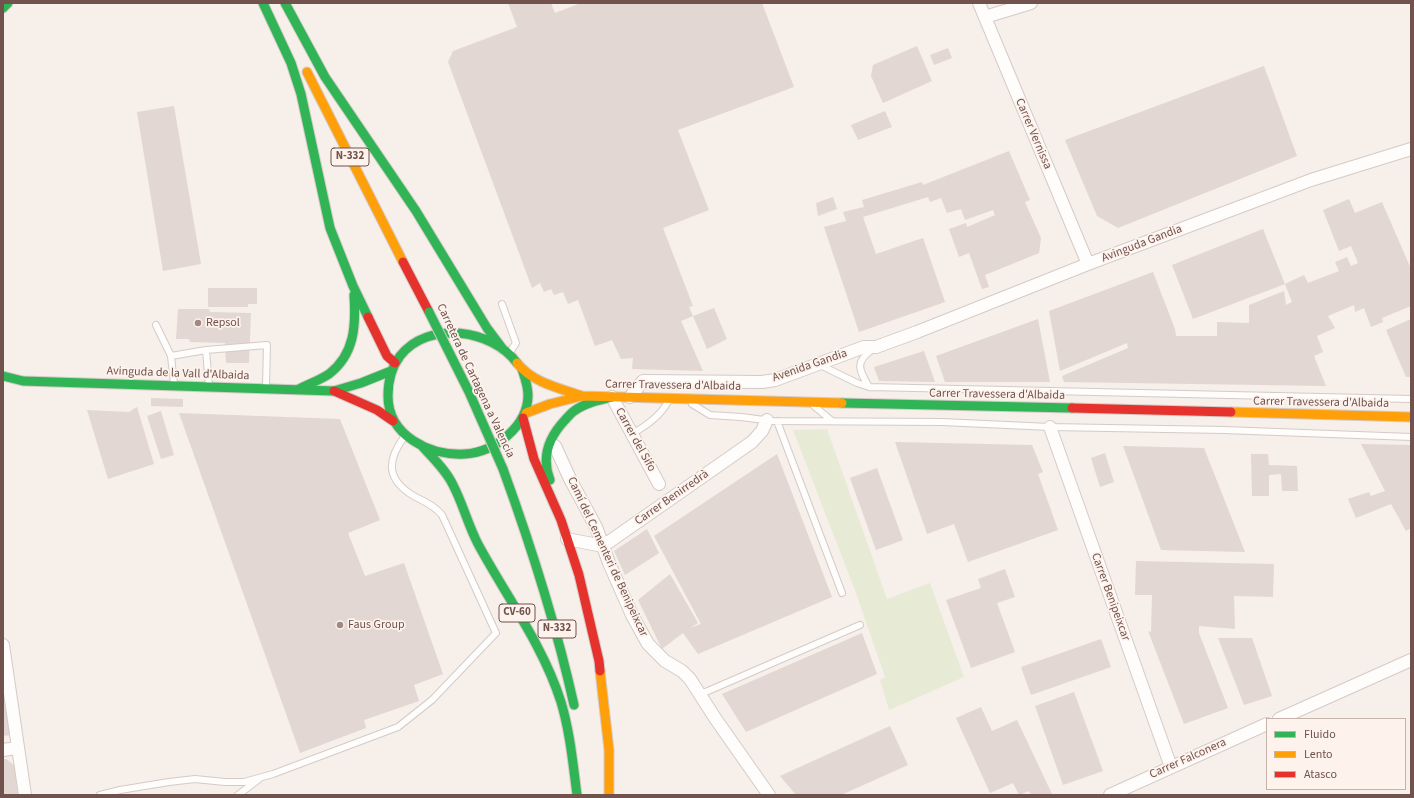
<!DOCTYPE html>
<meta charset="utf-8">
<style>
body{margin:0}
#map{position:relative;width:1414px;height:798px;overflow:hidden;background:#f6efea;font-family:"Source Sans 3",sans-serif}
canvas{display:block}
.frame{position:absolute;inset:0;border:4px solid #71524d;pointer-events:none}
.legend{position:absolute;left:1266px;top:718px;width:140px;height:72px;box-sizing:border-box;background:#fdf3ec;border:1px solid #c5b3ac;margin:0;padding:5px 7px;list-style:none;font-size:12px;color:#71524d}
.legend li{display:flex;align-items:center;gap:8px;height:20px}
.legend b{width:20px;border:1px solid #c5b3ac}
</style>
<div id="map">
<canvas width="1414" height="798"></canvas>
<div class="frame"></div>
<ul class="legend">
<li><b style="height:5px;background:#30b455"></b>Fluido</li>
<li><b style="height:5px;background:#ff9f0a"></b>Lento</li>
<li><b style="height:5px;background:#e5322d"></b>Atasco</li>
</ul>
</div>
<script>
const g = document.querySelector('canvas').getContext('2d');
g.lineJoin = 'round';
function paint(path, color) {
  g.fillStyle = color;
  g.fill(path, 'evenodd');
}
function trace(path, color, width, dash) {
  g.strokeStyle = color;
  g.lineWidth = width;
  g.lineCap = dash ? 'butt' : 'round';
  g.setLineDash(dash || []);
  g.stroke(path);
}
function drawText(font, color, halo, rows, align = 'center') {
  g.font = font + ' "Source Sans 3",sans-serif';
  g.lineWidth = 3.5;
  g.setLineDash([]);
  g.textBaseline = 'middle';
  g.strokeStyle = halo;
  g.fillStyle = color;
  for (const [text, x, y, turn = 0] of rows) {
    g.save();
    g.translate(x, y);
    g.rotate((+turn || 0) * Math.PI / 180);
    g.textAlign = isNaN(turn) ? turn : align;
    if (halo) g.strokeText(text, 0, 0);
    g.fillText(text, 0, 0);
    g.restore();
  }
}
paint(new Path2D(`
 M827 429 887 599 930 583 964 677 889 710 880 680 885 677 856 593 793 430Z`), '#e7ebd6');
paint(new Path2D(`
 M508 3H551L555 13 581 3H762L794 87 678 130 709 210 663 228 693 306 689 307 693 316 681 321 703 371 632 369 633 358 621 359 612 340 595 346 578 300 568 304 563 292 554 295 551 289 544 292 540 283 532 288 448 62 453 51 517 27Z
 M917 46 932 81 883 103 871 76 873 65Z
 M948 48 952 58 934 65 930 55Z
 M1264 66 1297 156 1118 228 1097 216 1065 140Z
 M174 106 201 264 163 271 137 112Z
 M885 111 892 127 858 140 851 125Z
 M1009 151 1030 200 1025 202 1041 238 1039 253 985 275 989 287 982 289 969 253 959 257 949 229 966 223 967 227 995 215 993 210 965 220 961 209 947 213 941 198 930 202 928 197 863 217 876 254 923 238 945 302 859 332 824 227 846 221 843 212 864 207 862 200 922 182 923 185Z
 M833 197 837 209 818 216 816 203Z
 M1349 199 1355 213 1382 202 1411 269V306L1382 318 1383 322 1371 327 1364 308 1355 312 1354 305 1328 316 1335 328 1317 336 1323 352 1314 356 1326 386 1064 382 1062 376 1128 348 1127 343 1060 371 1049 311 1153 272 1175 329 1176 336H1217V322L1249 323V305L1284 291 1286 305 1292 302 1285 284 1304 275 1308 283 1339 271 1335 262 1347 257 1351 266 1358 263 1351 246 1339 251 1323 210Z
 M1263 229 1285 284 1193 319 1172 265Z
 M208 288H257V304H248V307H208Z
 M714 308 727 339 707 349 693 316Z
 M178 309H209L210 312 251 313 249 363H226L225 343 190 342 189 339H176Z
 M1038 319 1050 382H945L936 356Z
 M1411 319V377H1406L1386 330Z
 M924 351 935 382 879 381 874 367Z
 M151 398 183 399V407L151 406Z
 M137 407 154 464 108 479 87 410 129 412Z
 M161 411 174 455 161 459 147 416Z
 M179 413 340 419 380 520 348 533 365 576 404 563 443 674 414 685 419 701 364 720 366 728 300 753Z
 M895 442 1032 445 1043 472 1038 474 1058 530 968 562 954 524 927 534Z
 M1361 444 1411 445V528L1406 531 1391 504 1356 518 1348 499 1369 492 1371 496 1385 491Z
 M1123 446 1204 448 1245 552 1161 550Z
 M1105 453 1114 482 1100 487 1091 458Z
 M777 454 832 597 698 654 683 633 662 649 638 600 670 574 698 623 690 628 701 624 654 536Z
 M1251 454H1268L1269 465 1297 466 1298 491H1282L1281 474 1269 475V496H1252Z
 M877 468 903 540 876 550 850 478Z
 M647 529 659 553 625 575 614 551Z
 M1136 561 1274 564 1273 597 1234 596 1235 629 1199 626V633L1228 708 1184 724 1148 631 1151 632 1152 595H1135Z
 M1005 569 1015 597 997 603 1015 652 971 668 946 600 981 588 978 579Z
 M862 633 877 674 746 732 722 694Z
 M1218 638H1252L1272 696 1244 705Z
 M1101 639 1111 667 1031 695 1021 667Z
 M3 684 11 735 3 736Z
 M1074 692 1103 771 1063 785 1035 706Z
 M981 707 992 731 1017 720 1052 794 1031 795 1029 791 1019 795 1013 783 990 793 956 718Z
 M890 726 908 765 841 795H796L780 776Z
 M3 759H6L14 765 18 795H3Z`), '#e2d7d2');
const lane = new Path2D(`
 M502 304 516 343 510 352
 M156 325 171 356 174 384
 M171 356 206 350
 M818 364 857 383 869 387 1411 399
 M209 386 206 350 267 345 266 386
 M869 387C859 370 854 362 873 349
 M692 404 710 415 741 417 772 421 942 422 1050 427 1224 430 1411 437
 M814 406 832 421
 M777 421 842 593
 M631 434C647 426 659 417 668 402
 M701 694 860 625
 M100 795 120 790 169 782 195 779 225 782H244L273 774 398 727 432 700 496 633 442 515C432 503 421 501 409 493 385 476 389 458 404 437
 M238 795 259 779`);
const street = new Path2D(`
 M979 3 1088 264
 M985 17 1031 3
 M612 397 659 484
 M630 397 643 381 762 382 775 380 864 347H876L917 332 1088 264 1311 180 1411 149
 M1050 427 1171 767
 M555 446 570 479 596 527 609 563 632 615 648 644 665 661 682 671 690 679 715 718 769 795
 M567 539 603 546
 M603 546 752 442 762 431 767 420
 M3 645 25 795
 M1279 719 1411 660
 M3 750 17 748
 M1110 795 1267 724`);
const fast = new Path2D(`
 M263 3 291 63 301 94 330 228 353 286 368 317
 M285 3 325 77 416 211 487 328 502 348
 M3 8 8 3
 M517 363C492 329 428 320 400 356 391 368 388 382 388 396 388 436 430 456 465 454 495 452 528 426 528 395 528 386 525 378 522 369
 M3 376 23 381 334 391 361 383 391 371
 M299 389C309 384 320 380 329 374 355 354 356 325 354 295
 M842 403 1072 408
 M421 445C432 457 446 470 453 485 463 504 468 525 478 544 506 596 543 645 561 702 570 732 573 764 577 795
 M503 469C531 546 556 624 574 705
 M550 480C541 457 549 437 565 420 568 417 571 413 574 411 585 403 599 400 612 397`);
const slow = new Path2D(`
 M307 72 403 262
 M517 363C533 383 559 388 582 396
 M1231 412 1411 417
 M526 413 550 404 582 396 842 403
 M600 671 609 750V795`);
const jam = new Path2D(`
 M403 262 429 312
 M368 317 387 356 395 363
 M334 391 377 410 393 421
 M1072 408 1231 412
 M523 418 534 459 561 520 579 575 599 661 600 671`);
trace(lane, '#d4cbc7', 8);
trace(street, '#d4cbc7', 14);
trace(fast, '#d5cbc7', 11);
trace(slow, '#d5cbc7', 11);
trace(jam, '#d5cbc7', 11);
trace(lane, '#fefdfc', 6);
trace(street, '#fefdfc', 12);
trace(fast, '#30b455', 9);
trace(slow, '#ff9f0a', 9);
trace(jam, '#e5322d', 9);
const fastBridge = new Path2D(`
 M429 312 469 392 503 469`);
trace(fastBridge, '#d4cac7', 11, []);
trace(fastBridge, '#30b455', 9);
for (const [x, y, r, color] of [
 [198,323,4,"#a08984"],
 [340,625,4,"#a08984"]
]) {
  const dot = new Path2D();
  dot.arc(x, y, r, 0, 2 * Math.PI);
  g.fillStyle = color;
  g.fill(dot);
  trace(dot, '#fdf3ec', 1.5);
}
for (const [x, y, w] of [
 [350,157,38],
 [517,613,36],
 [557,629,38]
]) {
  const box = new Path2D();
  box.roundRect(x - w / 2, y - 9, w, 18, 3);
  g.fillStyle = '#fdf3ec';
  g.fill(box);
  trace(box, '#71524d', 1);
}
drawText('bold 11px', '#71524d', null, [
 ["N-332",350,157],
 ["CV-60",517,613],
 ["N-332",557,629]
]);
drawText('12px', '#71524d', '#fdf3ec', [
 ["Carrer Vernissa",1033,134,67],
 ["Avinguda Gandia",1142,244,-21],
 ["Avenida Gandia",810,366,-19],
 ["Avinguda de la Vall d'Albaida",178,374,2],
 ["Carretera de Cartagena a Valencia",475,381,65],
 ["Carrer Travessera d'Albaida",673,386,1],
 ["Carrer Travessera d'Albaida",997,395,1],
 ["Carrer Travessera d'Albaida",1321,403,1],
 ["Carrer del Sifo",635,440,61],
 ["Carrer Benirredrà",672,498,-35],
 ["Camí del Cementeri de Benipeixcar",607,557,65],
 ["Carrer Benipeixcar",1110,597,70],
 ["Carrer Falconera",1188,759,-24]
]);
drawText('12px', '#71524d', '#fdf3ec', [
 ["Repsol",206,323],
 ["Faus Group",348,625]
], 'left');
</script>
